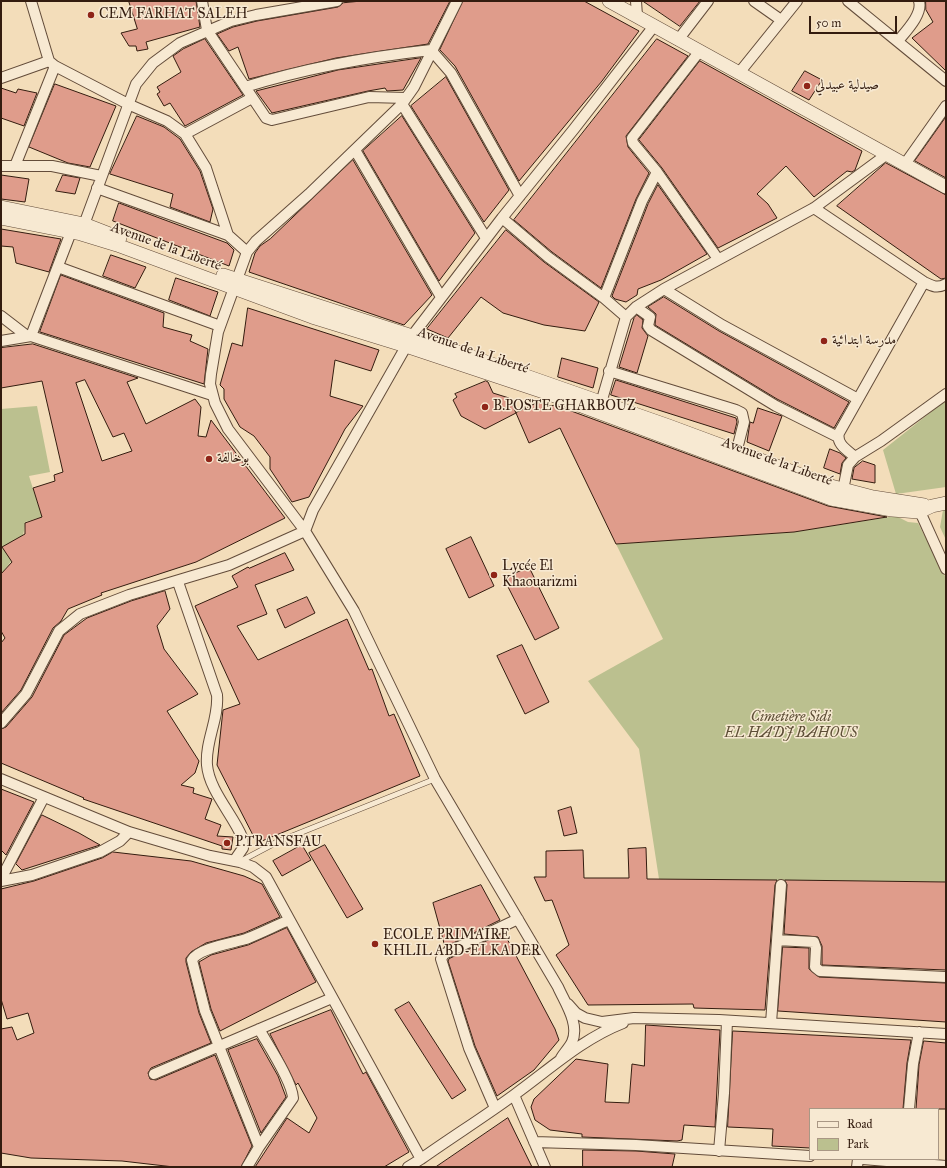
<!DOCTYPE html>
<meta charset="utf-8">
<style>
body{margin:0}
#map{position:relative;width:947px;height:1168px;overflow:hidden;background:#f3ddba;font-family:"IM FELL Great Primer",serif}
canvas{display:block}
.frame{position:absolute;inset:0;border:2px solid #331c0f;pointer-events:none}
.legend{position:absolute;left:809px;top:1108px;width:130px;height:52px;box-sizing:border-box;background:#f7e9d2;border:1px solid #a99784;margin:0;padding:5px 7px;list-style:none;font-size:12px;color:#331c0f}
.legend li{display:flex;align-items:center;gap:8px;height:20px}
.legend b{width:20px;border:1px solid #a99784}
.scale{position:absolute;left:809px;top:16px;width:88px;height:18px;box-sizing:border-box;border:2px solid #331c0f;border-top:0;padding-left:5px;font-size:12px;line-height:14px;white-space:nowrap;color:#331c0f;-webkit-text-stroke:3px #f7e9d2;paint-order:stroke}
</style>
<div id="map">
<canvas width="947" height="1168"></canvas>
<div class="frame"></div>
<ul class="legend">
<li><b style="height:5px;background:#f7e9d2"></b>Road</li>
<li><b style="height:11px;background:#bbc08f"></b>Park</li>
</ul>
<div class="scale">50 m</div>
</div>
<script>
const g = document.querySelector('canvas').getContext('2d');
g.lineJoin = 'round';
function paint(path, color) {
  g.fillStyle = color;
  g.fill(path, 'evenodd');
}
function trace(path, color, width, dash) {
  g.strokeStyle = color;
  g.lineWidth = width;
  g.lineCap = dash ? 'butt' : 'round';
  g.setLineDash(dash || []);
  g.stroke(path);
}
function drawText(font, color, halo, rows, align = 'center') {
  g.font = font + ' "IM FELL Great Primer",Amiri,serif';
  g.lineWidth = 3;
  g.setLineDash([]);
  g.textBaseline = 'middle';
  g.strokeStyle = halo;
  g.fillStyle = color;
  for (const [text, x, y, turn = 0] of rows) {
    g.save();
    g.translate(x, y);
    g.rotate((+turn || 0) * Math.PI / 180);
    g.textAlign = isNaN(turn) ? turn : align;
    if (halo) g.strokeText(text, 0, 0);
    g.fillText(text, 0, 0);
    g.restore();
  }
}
paint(new Path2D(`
 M946 400V487L896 494 883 450Z
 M37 406 50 472 29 476 42 517 25 522C24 542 14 560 1 574V409Z
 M943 510H946V540L940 527Z
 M896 516 908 522 918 523 946 578V882L659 879 639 749 588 681 663 639 616 544 794 532Z`), '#bbc08f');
const building = new Path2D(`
 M129 1H196L200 27 146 42 148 49 137 51 136 46H129L121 33 137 29Z
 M362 1H450L428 44 336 58 249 79 238 47 229 51 217 34 233 27 257 21 338 7 343 3Z
 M463 1H584L639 31 602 81 519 181 455 66 440 50Z
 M643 1H700L680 26Z
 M926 1H946V71L912 38 933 22 926 10Z
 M205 39 243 95 185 126 170 103 164 106 157 94 160 92 157 87 181 72 173 56 183 49Z
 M657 39 688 56 626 136 628 147 649 173 636 199 601 288 552 252 514 220Z
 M421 58 403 90 387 91 385 88 368 91 272 113 256 91 338 70Z
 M700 61 862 151 855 170 852 172 847 171 814 197 786 166 757 194 768 204 777 218 718 248 662 168 639 140Z
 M805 71 822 80 809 100 792 91Z
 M446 77 509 190 484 222 411 106Z
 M55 84 116 106 90 167 68 163 29 147Z
 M1 88 16 93 18 89 37 93 24 126 1 118Z
 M137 116 164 127 180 139 200 171 213 209 210 222 170 207 173 194 110 174Z
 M402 116 475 233 439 281 363 151Z
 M946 117V178L915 161Z
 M353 160 432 295 404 325 249 272 255 253 260 246 270 239Z
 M886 163 946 195V278L941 279 837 206Z
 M1 175 29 179 25 202 1 199Z
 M63 175 80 178 75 194 56 191Z
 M658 185 707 254 661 280 638 289 637 295 626 302 615 299 612 296 648 204Z
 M119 203 227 243 234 250 229 266 113 221Z
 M1 229 61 239 49 272 16 263 13 247 1 246Z
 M506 230 544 262 599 302 585 331 544 325 503 313 481 297 448 338 427 329Z
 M111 255 146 267 135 288 103 276Z
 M61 275 164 313 163 327 192 335 190 341 208 349 204 384 40 332Z
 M176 278 218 292 210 316 169 300Z
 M664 297 719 331 849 402 834 428 777 399 655 325 656 314 648 307Z
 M248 308 379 350 371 371 335 360 330 396 363 406 345 429 309 497 292 502 270 469V457L254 436 240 427 224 399V389L220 385 232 343 242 346Z
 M637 315 643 320 642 328 648 336 637 373 619 367 634 318Z
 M33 344 138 378 127 382 146 424 195 399 201 407 198 436 206 437 211 420 285 518 196 562 101 593 102 595 68 609 61 621 53 628 21 690 1 713V643L5 638 1 631V574L12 562 2 547 25 534V523L42 517 33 488 55 481 54 475 63 472 42 381 1 388V348ZM85 380 113 437 124 433 132 451 102 461 76 383Z
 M562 358 598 368 593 388 558 377Z
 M616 380 736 418 737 422 734 434 611 395Z
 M486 381 488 382 493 393 509 398 516 413 485 429 461 416 453 400 457 397 455 394Z
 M539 402 551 406 555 405 828 506 887 517 794 532 616 544 560 428 529 443 516 413Z
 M758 408 782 416 769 451 747 442 750 422 753 423Z
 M830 449 840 453 846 458 842 463 840 474 824 468Z
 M863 461 875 465V483L852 479 854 468Z
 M471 537 494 586 469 598 446 549Z
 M285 553 294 570 255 585 267 614 237 626 258 660 347 619 369 670 372 669 389 716 394 714 420 776 257 843 217 765 223 710 240 704 195 606 238 587 232 576 248 567 249 568Z
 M529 567 559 628 535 640 504 579Z
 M165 591 170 609 157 626 164 649 198 694 167 711 199 761 195 773 181 785 194 788 193 793 212 799 205 819 221 825 217 836 233 837 231 850 222 849V846L83 799 84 798 1 763V729L6 727 32 697 64 635 87 618 131 601Z
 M307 597 315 613 285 628 277 610Z
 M522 645 549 702 525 714 497 656Z
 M1 789 34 802 6 855 1 850Z
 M571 807 577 833 564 836 558 811Z
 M42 815 79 833 100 845 22 870 16 864Z
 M302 845 311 860 282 876 273 861Z
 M325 845 363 909 347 918 309 853Z
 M646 848 647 879 777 880 775 885 765 1010 694 1008 693 1004 588 1005 556 955 569 945 552 900 545 901 534 877H546V851L583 850 584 878H629L628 849Z
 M113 852 191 861 244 876 262 884 280 917 244 933 206 943 191 952 186 958V962L199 1013 211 1043 151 1068 148 1073 150 1079 156 1080 215 1055 252 1146 241 1167H174L122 1161 31 1158 1 1153V1029L12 1027 17 1040 34 1033 28 1013 7 1019 1 999V889L34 881 102 858Z
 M785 880 946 882V970L822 965V946L818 937 784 934 787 885Z
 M481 885 500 920 445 947 433 903Z
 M287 928 316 982 220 1031 211 1009 199 962 211 955 248 945Z
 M504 933 555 1029 559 1040 534 1070 497 1096 475 1046 448 961 449 959Z
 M783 947 809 948V969L819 977 946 983V1022L778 1011Z
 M409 1002 466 1090 452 1099 395 1010Z
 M331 1010 363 1074 366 1072 409 1152 384 1167H255L287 1118 309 1133 317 1118 298 1083 296 1085 270 1034Z
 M646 1025 720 1030 715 1127 684 1125 682 1140 677 1141 582 1137V1134L550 1130 535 1120 531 1107 534 1099 576 1059 608 1064 605 1102 629 1103 632 1064 644 1066Z
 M733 1031 911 1040 907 1063 903 1109H810V1148L772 1146 773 1129 728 1127Z
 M257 1039 278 1076 286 1097 261 1133 228 1050Z
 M924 1041 946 1043V1109H916L919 1065Z
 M508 1118 532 1167H436Z
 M583 1150 636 1151 675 1154 672 1167H583Z`);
paint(building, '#df9c8b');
trace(building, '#331c0f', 1);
const service = new Path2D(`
 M241 861 277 842 435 779`);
const minor = new Path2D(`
 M31 1 49 61 55 66 130 105 167 121 185 134 206 168 228 235 247 252
 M202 1 207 30 266 118 272 120 369 97 406 98
 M457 1 414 87 402 104 309 194 256 241 247 252 218 332 211 374 210 384 215 403 228 429 305 531 354 611 435 779 558 987C565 1003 580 1024 572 1042 569 1048 564 1053 561 1058
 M636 1 637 16
 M754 1 781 20
 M848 1 946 81
 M678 40 708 1
 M898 41C906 31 923 14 919 1
 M699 52 632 138 633 143 657 172 718 259
 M739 73 797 1
 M1 78 49 61
 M245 87C306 68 367 57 431 50L451 73 520 196
 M402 104 486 238
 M185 134 252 98
 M355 150 441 297
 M905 164 946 106
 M1 166H52L101 176
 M15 166 55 66
 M97 188 228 235
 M814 208 924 282C932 286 937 289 946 284
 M502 218 548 257 604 298
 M82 230 136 84 153 63 180 43 231 21 256 15 337 1
 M58 267 220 326
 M664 289 722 325 858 399
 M636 307 650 317 648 326 651 330 776 406 838 437
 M1 316 27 336
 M626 317 604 298 642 201 657 172
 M31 336 71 232
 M1 341 31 336 212 395
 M609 371 736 410 742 413 744 422 735 457
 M601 403 626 317 636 307 664 289 814 208 886 155
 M855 457C847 450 836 444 839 433L924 282
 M843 490 848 465 855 457 881 441 946 394
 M917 505 946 569
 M178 582 217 695C219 719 205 741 207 765 209 790 233 815 242 837L243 848 234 861
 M1 723 26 694 59 631 80 614 129 595 229 565 305 531 313 510 412 336 502 218 574 129 654 26
 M1 779 129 832 210 856 240 862 253 867 266 877 421 1159 408 1167
 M1 879 44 797
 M1 881 32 875 100 852 120 841 129 832
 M777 940 814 942 816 948 815 967 820 971 946 977
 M568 1004 576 1013 585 1018 602 1022 634 1018 719 1020 946 1034
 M771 1023 781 885
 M259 1029C268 1045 292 1081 293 1098L259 1147
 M154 1074 332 998
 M514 1095 545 1167
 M495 1108 469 1048 441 959 444 954 518 919
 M909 1109 913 1064 919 1032
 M534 1142 636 1145 810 1156
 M719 1151 724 1093 727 1021
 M421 1159C452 1137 484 1117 514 1095 550 1069 582 1039 623 1023
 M863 1159 946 1166
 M247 1167 259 1147 205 1011 192 960C198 948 233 943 246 939 261 933 275 926 289 920
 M857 1167 858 1159`);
const tertiary = new Path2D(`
 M609 1 946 187
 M1 207 84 224 120 238
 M1 218 81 234 117 245 312 317 406 346 541 391 831 499 892 510 919 512 932 506 946 503
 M223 275 412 336 669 426 831 486 873 497 924 505`);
trace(service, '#634c3a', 6);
trace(minor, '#634c3a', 12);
trace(tertiary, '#634c3a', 14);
trace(service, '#f7e9d2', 5);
trace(minor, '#f7e9d2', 10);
trace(tertiary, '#f7e9d2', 13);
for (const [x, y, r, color] of [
 [91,15,4,"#8f2418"],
 [807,86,4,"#8f2418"],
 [824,341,4,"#8f2418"],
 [485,407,4,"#8f2418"],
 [209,459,4,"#8f2418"],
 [494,575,4,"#8f2418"],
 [227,843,4,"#8f2418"],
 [375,944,4,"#8f2418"]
]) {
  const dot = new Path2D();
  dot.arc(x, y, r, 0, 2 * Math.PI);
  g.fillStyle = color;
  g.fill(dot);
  trace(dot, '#f7e9d2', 1.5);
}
drawText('14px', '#331c0f', '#f7e9d2', [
 ["CEM FARHAT SALEH",99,15],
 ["صيدلية عبيدلي",815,86],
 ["مدرسة ابتدائية",832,341],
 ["B.POSTE GHARBOUZ",493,407],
 ["بوخالفة",217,459],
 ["Lycée El",502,567],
 ["Khaouarizmi",502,583],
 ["P.TRANSFAU",235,843],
 ["ECOLE PRIMAIRE",383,936],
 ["KHLIL ABD-ELKADER",383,952]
], 'left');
drawText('14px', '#331c0f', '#f7e9d2', [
 ["Avenue de la Liberté",166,247,20],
 ["Avenue de la Liberté",473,351,19],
 ["Avenue de la Liberté",777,462,20]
]);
drawText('italic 14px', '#5c4d35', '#f7e9d2', [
 ["Cimetière Sidi",791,718],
 ["EL HADJ BAHOUS",791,734]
]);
</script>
